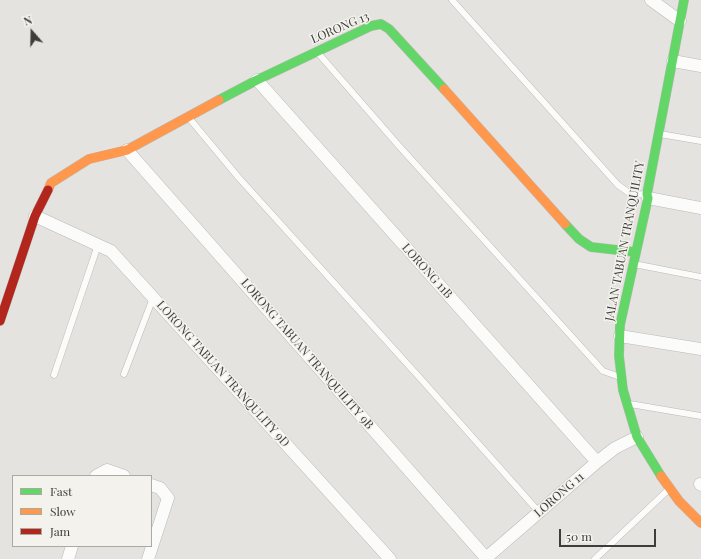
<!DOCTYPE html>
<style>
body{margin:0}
#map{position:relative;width:701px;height:559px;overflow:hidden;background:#e5e3e0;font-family:"Playfair Display",serif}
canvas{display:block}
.legend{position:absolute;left:12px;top:475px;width:140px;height:72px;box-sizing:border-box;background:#f3f2ec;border:1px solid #aaaaa5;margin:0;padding:5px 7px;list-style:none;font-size:12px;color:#3d3d3b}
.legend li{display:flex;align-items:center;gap:8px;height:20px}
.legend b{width:20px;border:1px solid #aaaaa5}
.north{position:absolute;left:12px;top:12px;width:40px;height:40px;-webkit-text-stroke:3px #f3f2ec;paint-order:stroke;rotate:340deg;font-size:11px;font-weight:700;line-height:16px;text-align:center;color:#3d3d3b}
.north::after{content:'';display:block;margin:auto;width:14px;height:18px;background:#3d3d3b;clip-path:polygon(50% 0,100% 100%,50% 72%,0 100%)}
.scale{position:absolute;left:559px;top:529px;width:97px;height:18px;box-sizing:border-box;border:2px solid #3d3d3b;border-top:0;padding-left:5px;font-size:12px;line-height:14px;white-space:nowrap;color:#3d3d3b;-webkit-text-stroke:3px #f3f2ec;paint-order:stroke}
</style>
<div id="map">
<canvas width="701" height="559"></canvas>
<ul class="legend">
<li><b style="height:5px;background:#63d668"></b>Fast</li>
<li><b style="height:5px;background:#ff974d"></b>Slow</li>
<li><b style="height:5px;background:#b3261e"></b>Jam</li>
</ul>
<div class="north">N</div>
<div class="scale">50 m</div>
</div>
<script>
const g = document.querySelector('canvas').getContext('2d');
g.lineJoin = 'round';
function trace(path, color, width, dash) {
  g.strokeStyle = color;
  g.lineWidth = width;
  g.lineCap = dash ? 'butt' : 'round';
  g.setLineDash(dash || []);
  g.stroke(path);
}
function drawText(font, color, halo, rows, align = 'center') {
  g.font = font + ' "Playfair Display",serif';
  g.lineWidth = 3;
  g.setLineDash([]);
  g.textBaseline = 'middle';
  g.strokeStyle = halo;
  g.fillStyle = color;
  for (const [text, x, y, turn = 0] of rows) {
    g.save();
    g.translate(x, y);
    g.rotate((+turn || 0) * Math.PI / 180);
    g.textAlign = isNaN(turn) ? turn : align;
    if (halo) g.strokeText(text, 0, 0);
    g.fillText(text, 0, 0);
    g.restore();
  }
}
const lane = new Path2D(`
 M452 0 618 185 632 195 646 194
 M318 53 399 146 603 371 620 377
 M189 118 239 178 420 378 539 512
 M660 134 701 141
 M634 264 701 277
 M124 374 153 298
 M54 375 98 245
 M630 404 701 416
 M595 559 668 490`);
const street = new Path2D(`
 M651 0 680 21
 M673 61 701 66
 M257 80 597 462
 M127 150 487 559
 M648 198 701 208
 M35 216 111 251 390 559
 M620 336 701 349
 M96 476 107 470 124 476
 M700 484 701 485
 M486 558 597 462 615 448 637 437
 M68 559 72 546
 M148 559 168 498 160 488 151 485`);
const fast = new Path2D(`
 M219 100 257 80 371 26 381 24 389 29 444 89
 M565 224 579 239 591 247 635 252
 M661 476 637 437 623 390 619 356 620 325 648 198 647 194 684 0`);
const slow = new Path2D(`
 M444 89 565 224
 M48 190 51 183 89 159 127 150 219 100
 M661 476 679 501 701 523`);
const jam = new Path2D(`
 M0 321 35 216 48 190`);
trace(lane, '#bbb9b7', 7);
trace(street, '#bbb9b7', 13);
trace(fast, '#bbb9b7', 10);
trace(slow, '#bbb9b7', 10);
trace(jam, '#bbb9b7', 10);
trace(lane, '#fbfbfa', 6);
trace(street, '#fbfbfa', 12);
trace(fast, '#63d668', 9);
trace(slow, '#ff974d', 9);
trace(jam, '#b3261e', 9);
drawText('12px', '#3d3d3b', '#f3f2ec', [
 ["LORONG 13",340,28,-23],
 ["JALAN TABUAN TRANQUILITY",625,241,-79],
 ["LORONG 11B",427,271,48],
 ["LORONG TABUAN TRANQUILITY 9B",307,354,49],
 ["LORONG TABUAN TRANQULITY 9D",223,374,48],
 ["LORONG 11",559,495,-41]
]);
</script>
